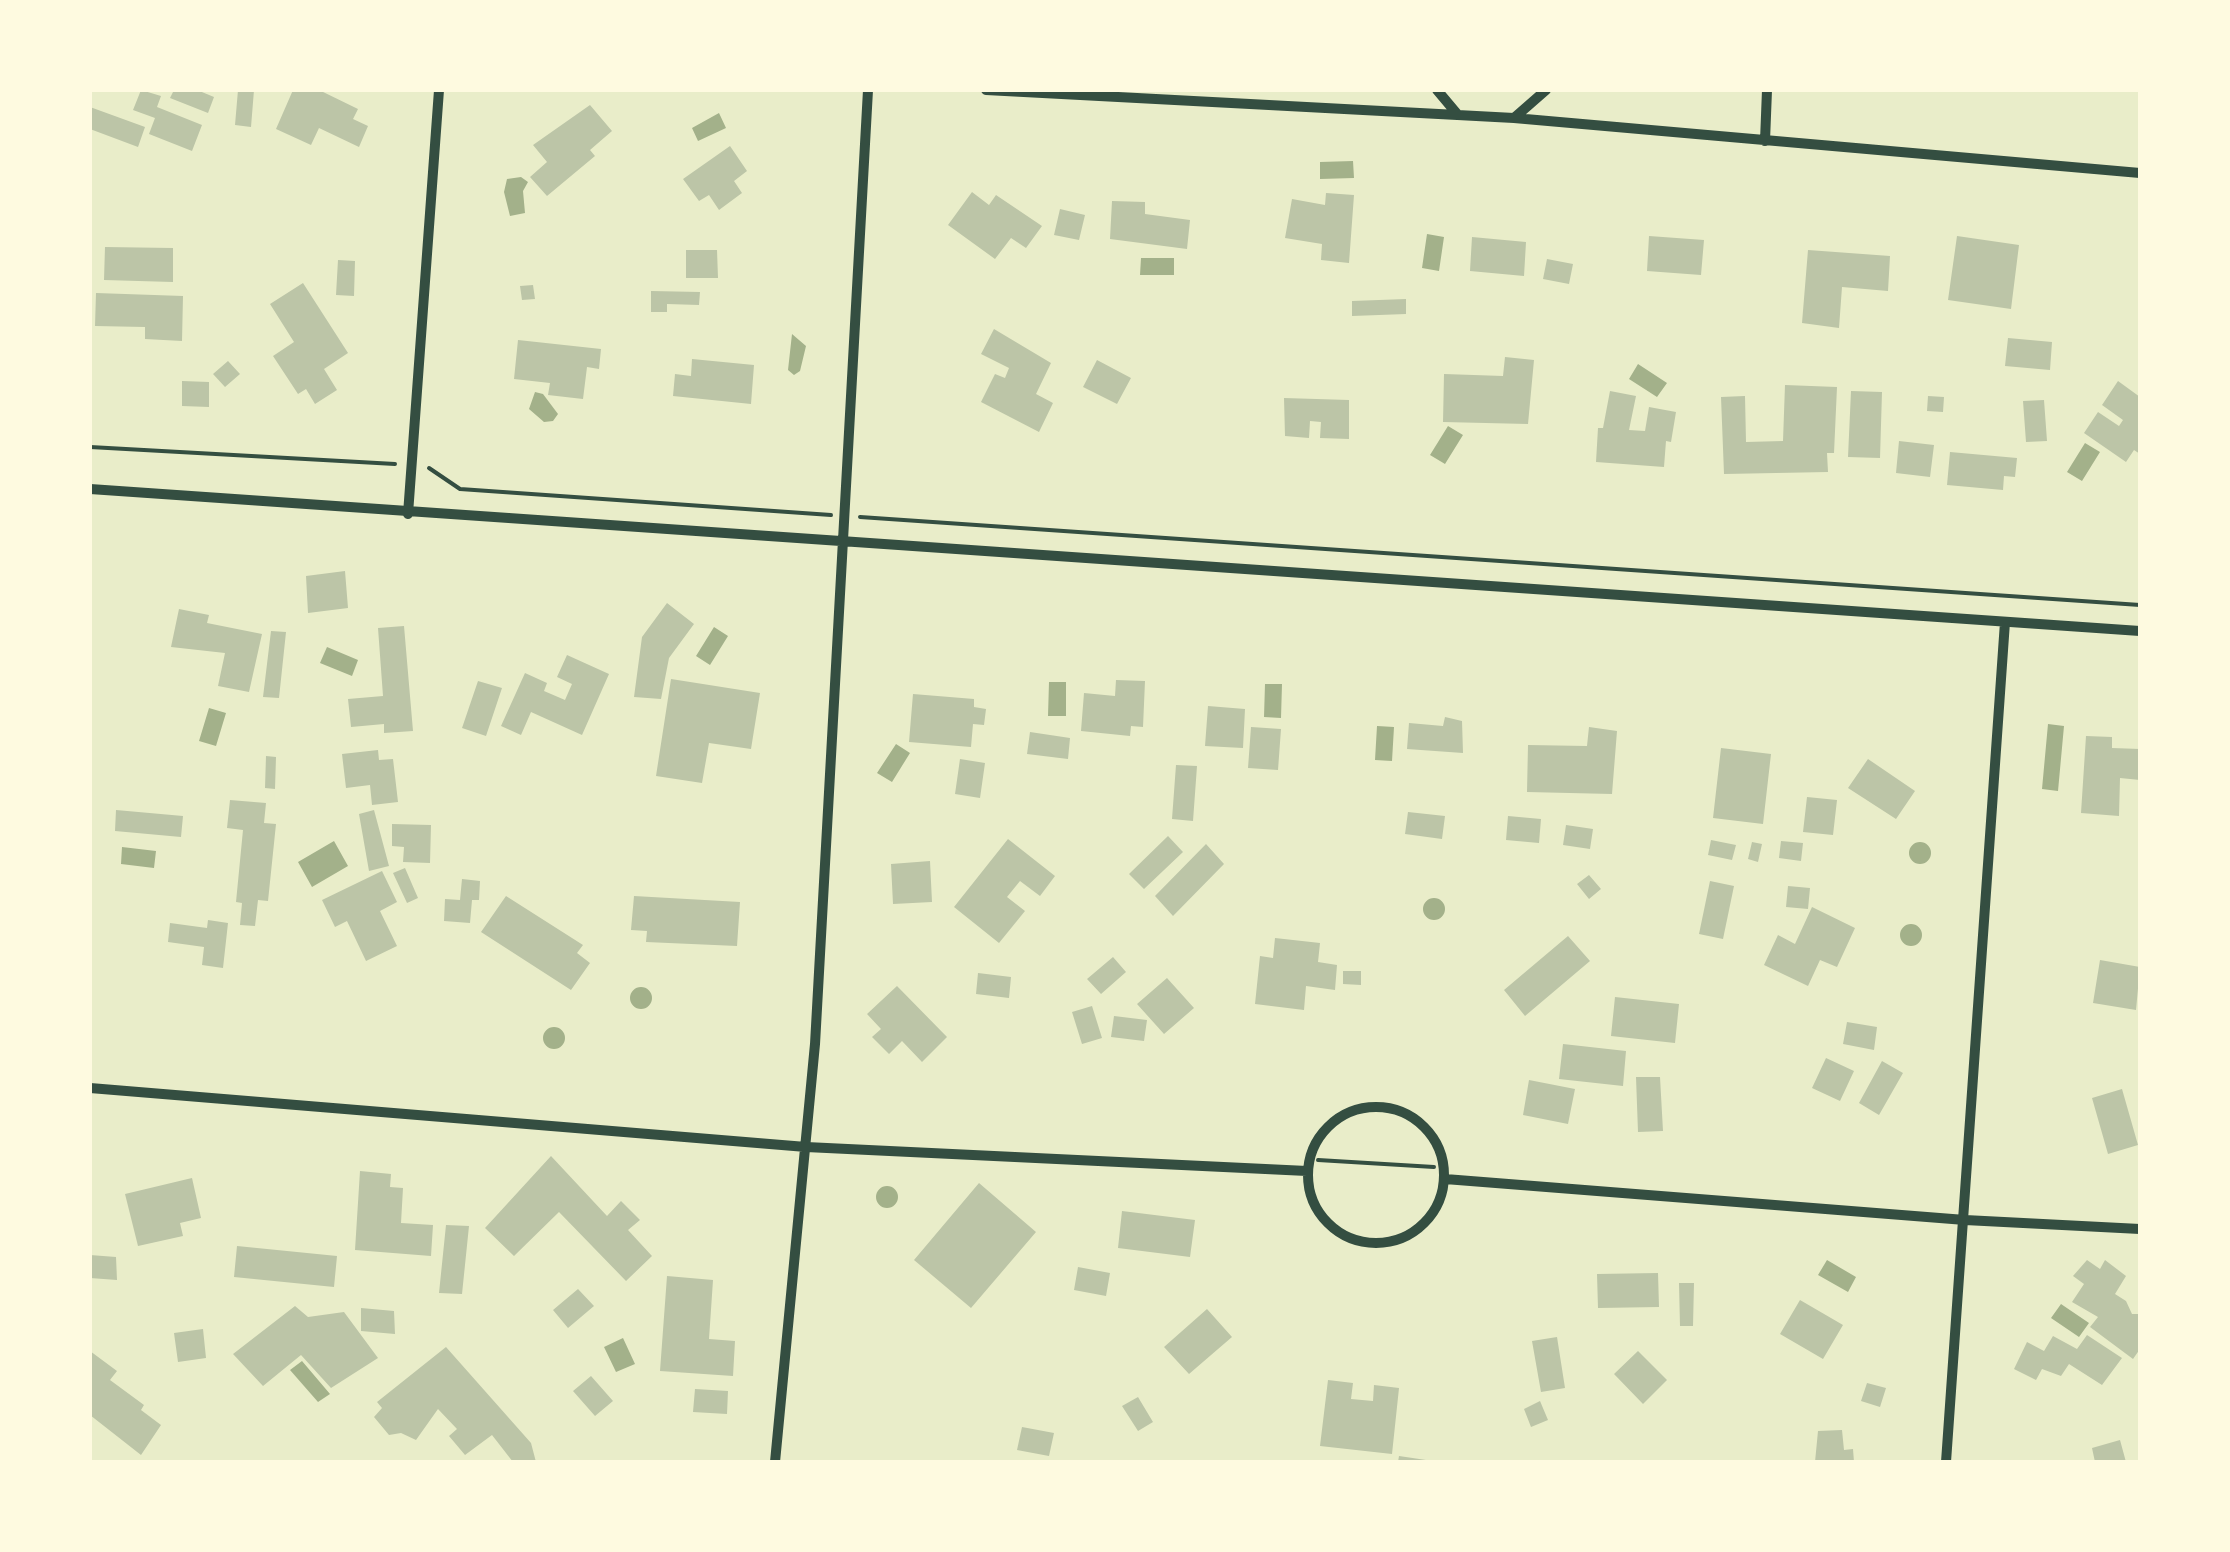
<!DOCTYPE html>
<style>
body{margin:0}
#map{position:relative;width:2230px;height:1552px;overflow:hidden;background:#e9edc9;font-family:"Fira Sans Condensed",sans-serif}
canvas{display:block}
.frame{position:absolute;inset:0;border:92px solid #fefae0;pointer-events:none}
</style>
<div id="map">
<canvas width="2230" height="1552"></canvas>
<div class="frame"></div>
</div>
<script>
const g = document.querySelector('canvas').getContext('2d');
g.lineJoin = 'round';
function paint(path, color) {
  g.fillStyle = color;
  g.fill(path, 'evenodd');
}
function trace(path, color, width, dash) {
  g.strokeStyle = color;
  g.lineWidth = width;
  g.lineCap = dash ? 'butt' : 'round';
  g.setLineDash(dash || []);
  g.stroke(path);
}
paint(new Path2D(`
 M719 113 726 128 698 141 692 128Z
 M1353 161 1354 178 1320 179V162Z
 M521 177 528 182 523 191 525 213 510 216 504 192 507 179Z
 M1427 234 1444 237 1439 271 1422 268Z
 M1141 258H1174V275H1140Z
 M792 334 806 346 800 371 794 375 788 370Z
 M1638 364 1667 383 1657 397 1629 379Z
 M535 392 543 394 558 414 553 421 544 422 529 409Z
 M1448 426 1463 435 1445 464 1430 455Z
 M2085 443 2100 452 2082 481 2067 472Z
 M714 627 728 636 710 665 696 656Z
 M327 647 358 660 352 676 320 663Z
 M1049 682H1066V716H1048Z
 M1265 684H1282L1281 718 1264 717Z
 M209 708 226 713 216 746 199 741Z
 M2048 724 2064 726 2058 791 2042 789Z
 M1377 726 1394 727 1392 761 1375 760Z
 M896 744 910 753 892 782 877 773Z
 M334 841 348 866 312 887 298 862Z
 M1909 853a11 11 0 1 1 22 0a11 11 0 1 1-22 0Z
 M122 847 156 851 154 868 121 864Z
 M1423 909a11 11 0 1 1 22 0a11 11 0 1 1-22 0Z
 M1900 935a11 11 0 1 1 22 0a11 11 0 1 1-22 0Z
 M630 998a11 11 0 1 1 22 0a11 11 0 1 1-22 0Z
 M543 1038a11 11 0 1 1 22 0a11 11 0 1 1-22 0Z
 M876 1197a11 11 0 1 1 22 0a11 11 0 1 1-22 0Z
 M1827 1260 1856 1277 1848 1292 1818 1275Z
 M2061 1304 2089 1323 2079 1337 2051 1318Z
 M623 1338 635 1364 616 1372 604 1347Z
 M302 1361 330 1394 318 1402 290 1370Z`), '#a3b18a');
paint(new Path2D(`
 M141 90 161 96 157 107 202 125 192 151 149 134 155 118 133 110Z
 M174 90H197L214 97 208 113 170 98Z
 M238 90H254L251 127 235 125Z
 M293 90H319L358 109 353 119 368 126 359 147 319 128 311 145 276 129Z
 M590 105 612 131 590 150 595 156 547 196 530 177 547 162 533 145Z
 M90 107 145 127 138 147 90 129Z
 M730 146 747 171 734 181 742 193 719 210 709 195 699 201 683 179Z
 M972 192 989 205 996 195 1042 226 1026 248 1011 238 995 259 948 225Z
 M1326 193 1354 195 1349 263 1321 260 1322 244 1285 238 1292 199 1325 205Z
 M1112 201 1145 202V214L1190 220 1187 249 1110 239Z
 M1060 209 1085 215 1079 240 1054 235Z
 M1649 236 1704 240 1701 275 1647 271Z
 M1957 236 2019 245 2011 309 1948 300Z
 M1472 237 1526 242 1524 276 1470 271Z
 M105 247 173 248V282L104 280Z
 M686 250H717L718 278H686Z
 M1808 250 1890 256 1888 291 1842 287 1839 328 1802 323Z
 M1547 259 1573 264 1569 284 1543 279Z
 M338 260 355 261 354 296 336 295Z
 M303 283 348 353 324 369 337 390 315 404 306 389 298 394 273 356 294 342 270 304Z
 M533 285 535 299 522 300 520 286Z
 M651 291 700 292 699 305 667 304V312H651Z
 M96 293 183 296 182 341 145 339V327L95 326Z
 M1406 299V314L1352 316V301Z
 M994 329 1051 363 1036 394 1053 403 1039 432 981 402 995 374 1005 378 1009 368 981 354Z
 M2008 338 2052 342 2050 370 2005 366Z
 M518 340 601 349 599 369 587 367 583 399 548 395 550 383 514 379Z
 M1505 357 1534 360 1528 424 1443 422 1444 374 1503 376Z
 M692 359 754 365 751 404 673 396 675 374 691 376Z
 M1097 360 1131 378 1117 404 1083 387Z
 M228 361 240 374 225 387 213 374Z
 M182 381 209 382V407L182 406Z
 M2118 381 2140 397V454L2134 450 2126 462 2084 433 2098 412 2119 426 2123 420 2102 405Z
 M1785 385 1837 387 1834 453H1827L1828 472 1724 474 1721 397 1745 396 1746 442 1783 441Z
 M1610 391 1636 396 1629 430 1645 431 1649 407 1676 412 1671 442 1666 441 1664 467 1596 462 1598 428H1603Z
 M1851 391 1882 392 1880 458 1848 457Z
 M1928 396 1944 397 1943 412 1927 411Z
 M1284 398 1349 400V439L1320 438 1321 422 1310 421 1309 438 1285 436Z
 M2044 400 2047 441 2026 442 2023 401Z
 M1899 441 1934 445 1930 477 1896 473Z
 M1950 452 2017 458 2015 477 2004 476 2003 490 1947 485Z
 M345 571 348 608 308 613 306 576Z
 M667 603 694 624 669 658 661 699 634 697 642 637Z
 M179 609 209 615 207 623 262 634 249 692 218 686 225 653 171 647Z
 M404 626 413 731 384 733V724L351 727 348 699 383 696 378 628Z
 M271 631 286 632 279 698 263 697Z
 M567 655 609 674 582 735 531 712 521 735 501 726 525 673 547 683 544 691 565 700 572 684 557 677Z
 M671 679 760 693 751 749 709 743 702 783 656 776Z
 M1116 680 1145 681 1143 727 1131 726 1130 736 1081 731 1084 693 1115 696Z
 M478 681 502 688 486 736 462 728Z
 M913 694 974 699V707L986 709 984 725 973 724 971 747 909 742Z
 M1208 706 1245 709 1243 748 1205 746Z
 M1445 717 1462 721 1463 753 1407 749 1409 723 1443 726Z
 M1251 727 1281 729 1278 770 1248 768Z
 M1589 727 1617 731 1612 794 1527 792 1528 745 1587 746Z
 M1030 732 1070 738 1068 759 1027 754Z
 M2086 736 2112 737V748L2140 749V780L2120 778 2119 816 2081 813Z
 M1721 748 1771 754 1763 824 1713 818Z
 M378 750 379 760 393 759 398 802 372 805 370 785 346 788 342 754Z
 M266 756 276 757 275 789 265 788Z
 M960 759 985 763 980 798 955 794Z
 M1868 759 1915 791 1896 819 1848 788Z
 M1176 765 1197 766 1193 821 1172 819Z
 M1807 797 1837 800 1833 835 1803 832Z
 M230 800 266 803 264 823 276 824 268 901 258 900 255 926 240 925 242 903 236 902 243 830 227 828Z
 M116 810 183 816 181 837 115 831Z
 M374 810 389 866 369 871 359 814Z
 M1408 812 1445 816 1442 839 1405 834Z
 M1508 816 1541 819 1539 843 1506 840Z
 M392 824 431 825 430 863 403 862 404 847 392 846Z
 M1566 825 1593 829 1590 849 1563 845Z
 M1168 836 1183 852 1144 889 1129 874Z
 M1008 839 1055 876 1040 896 1020 881 1007 897 1025 911 999 943 954 907Z
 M1711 840 1736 845 1732 860 1708 855Z
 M1781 841 1803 843 1801 861 1779 858Z
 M1752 842 1762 844 1758 862 1748 859Z
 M1206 844 1224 864 1173 916 1155 896Z
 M930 861 932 902 893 904 891 864Z
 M405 868 418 898 407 903 393 873Z
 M382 871 397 902 380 911 397 946 366 961 347 921 335 927 322 900Z
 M1589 875 1601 889 1589 899 1577 884Z
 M462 879 480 881 479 900H472L470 923 444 921 445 899 460 900Z
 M1710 881 1734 886 1723 939 1699 934Z
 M1788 886 1810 888 1808 909 1786 907Z
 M506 896 583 945 577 953 590 963 571 990 481 932Z
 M634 896 740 902 737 946 646 942 647 931 631 930Z
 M1812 907 1855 928 1837 967 1820 960 1808 986 1764 965 1778 935 1795 944Z
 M208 920 228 923 223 968 202 965 204 947 168 942 170 923 207 928Z
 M1568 936 1590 961 1525 1016 1504 990Z
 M1275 938 1320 943 1318 962 1337 965 1335 990 1306 986 1304 1010 1255 1004 1260 956 1273 958Z
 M1113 957 1126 972 1101 994 1087 979Z
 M2100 960 2140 967 2136 1010 2093 1003Z
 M1343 971H1361V985L1343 984Z
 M978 973 1011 977 1009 998 976 994Z
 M1167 978 1194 1008 1164 1034 1137 1004Z
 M897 986 947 1037 922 1062 902 1041 889 1054 872 1037 881 1029 867 1014Z
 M1615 997 1679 1004 1675 1043 1611 1036Z
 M1092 1006 1102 1038 1082 1044 1072 1012Z
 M1114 1016 1147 1020 1144 1041 1111 1037Z
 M1847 1022 1877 1027 1874 1050 1843 1044Z
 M1563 1044 1626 1051 1623 1086 1559 1079Z
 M1826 1058 1854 1071 1840 1101 1812 1088Z
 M1882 1061 1903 1073 1879 1115 1859 1103Z
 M1636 1077H1660L1663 1131 1638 1132Z
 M1529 1080 1575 1089 1568 1124 1523 1115Z
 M2122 1089 2138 1145 2108 1154 2092 1098Z
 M551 1156 607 1216 621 1201 640 1220 628 1230 652 1256 626 1281 559 1212 514 1256 485 1228Z
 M360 1171 391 1174 390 1187 403 1188 401 1223 433 1225 431 1256 355 1250Z
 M192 1178 201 1218 180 1223 183 1236 138 1246 125 1194Z
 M979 1183 1036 1232 971 1308 914 1260Z
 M1122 1211 1195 1220 1190 1257 1118 1248Z
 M446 1225 469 1226 462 1294 439 1293Z
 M237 1246 337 1256 334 1287 234 1277Z
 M90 1255 116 1257 117 1280 90 1278Z
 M2087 1260 2100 1269 2105 1260 2126 1276 2115 1294 2126 1301 2132 1314H2140V1349L2133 1359 2090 1327 2098 1317 2072 1302 2084 1284 2073 1276Z
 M1078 1267 1110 1273 1106 1296 1074 1290Z
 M1658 1273 1659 1307 1598 1308 1597 1274Z
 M667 1276 713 1280 709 1339 735 1341 733 1376 660 1371Z
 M1679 1283H1694L1693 1326H1680Z
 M578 1289 594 1306 568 1328 553 1310Z
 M1800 1300 1843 1325 1823 1359 1780 1334Z
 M295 1306 308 1317 344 1312 378 1358 331 1388 301 1355 263 1386 233 1354Z
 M361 1308 394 1311 395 1334 361 1331Z
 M1207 1309 1232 1337 1189 1374 1164 1347Z
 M203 1329 206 1358 178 1362 174 1333Z
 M2087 1335 2122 1358 2102 1385 2069 1364 2061 1376 2042 1369 2036 1380 2014 1369 2027 1342 2044 1351 2053 1336 2077 1349Z
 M1557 1337 1565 1388 1541 1392 1532 1341Z
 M446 1347 531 1443 536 1462H513L492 1435 465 1455 449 1436 457 1429 438 1409 416 1440 401 1433 389 1435 374 1417 382 1408 377 1402Z
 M90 1351 117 1371 110 1380 144 1405 141 1410 161 1425 141 1455 90 1415Z
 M1638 1351 1667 1380 1643 1404 1614 1374Z
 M591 1376 613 1401 595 1416 573 1391Z
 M1328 1380 1353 1383 1351 1399 1373 1401 1374 1385 1399 1388 1392 1454 1320 1446Z
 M1867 1383 1886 1388 1880 1407 1861 1401Z
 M695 1389 728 1391 727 1414 693 1412Z
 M1138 1397 1153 1422 1138 1431 1122 1406Z
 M1540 1401 1548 1420 1531 1427 1524 1409Z
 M1022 1427 1054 1433 1049 1456 1017 1450Z
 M1842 1430 1844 1450 1853 1449 1854 1462H1815L1818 1431Z
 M2120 1440 2126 1462H2095L2092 1448Z
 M1399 1456 1426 1460V1462H1398Z`), '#bcc5a7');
trace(new Path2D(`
 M90 447 395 464
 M429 468 460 489 831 515
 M860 517 2140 605
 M1318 1160 1434 1167`), '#344e41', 4);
trace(new Path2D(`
 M986 90 1514 118 2140 173
 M1437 90 1458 115
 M1514 118 1546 90
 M1765 141 1767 90
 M90 489 2140 631
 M408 514 439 90
 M90 1088 806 1147 1307 1171
 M1308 1175a68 68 0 1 1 136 0a68 68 0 1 1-136 0Z
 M1445 1179 1965 1220 2140 1229
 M775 1462 815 1044 868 90
 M1946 1462 2005 622`), '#344e41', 10);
</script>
